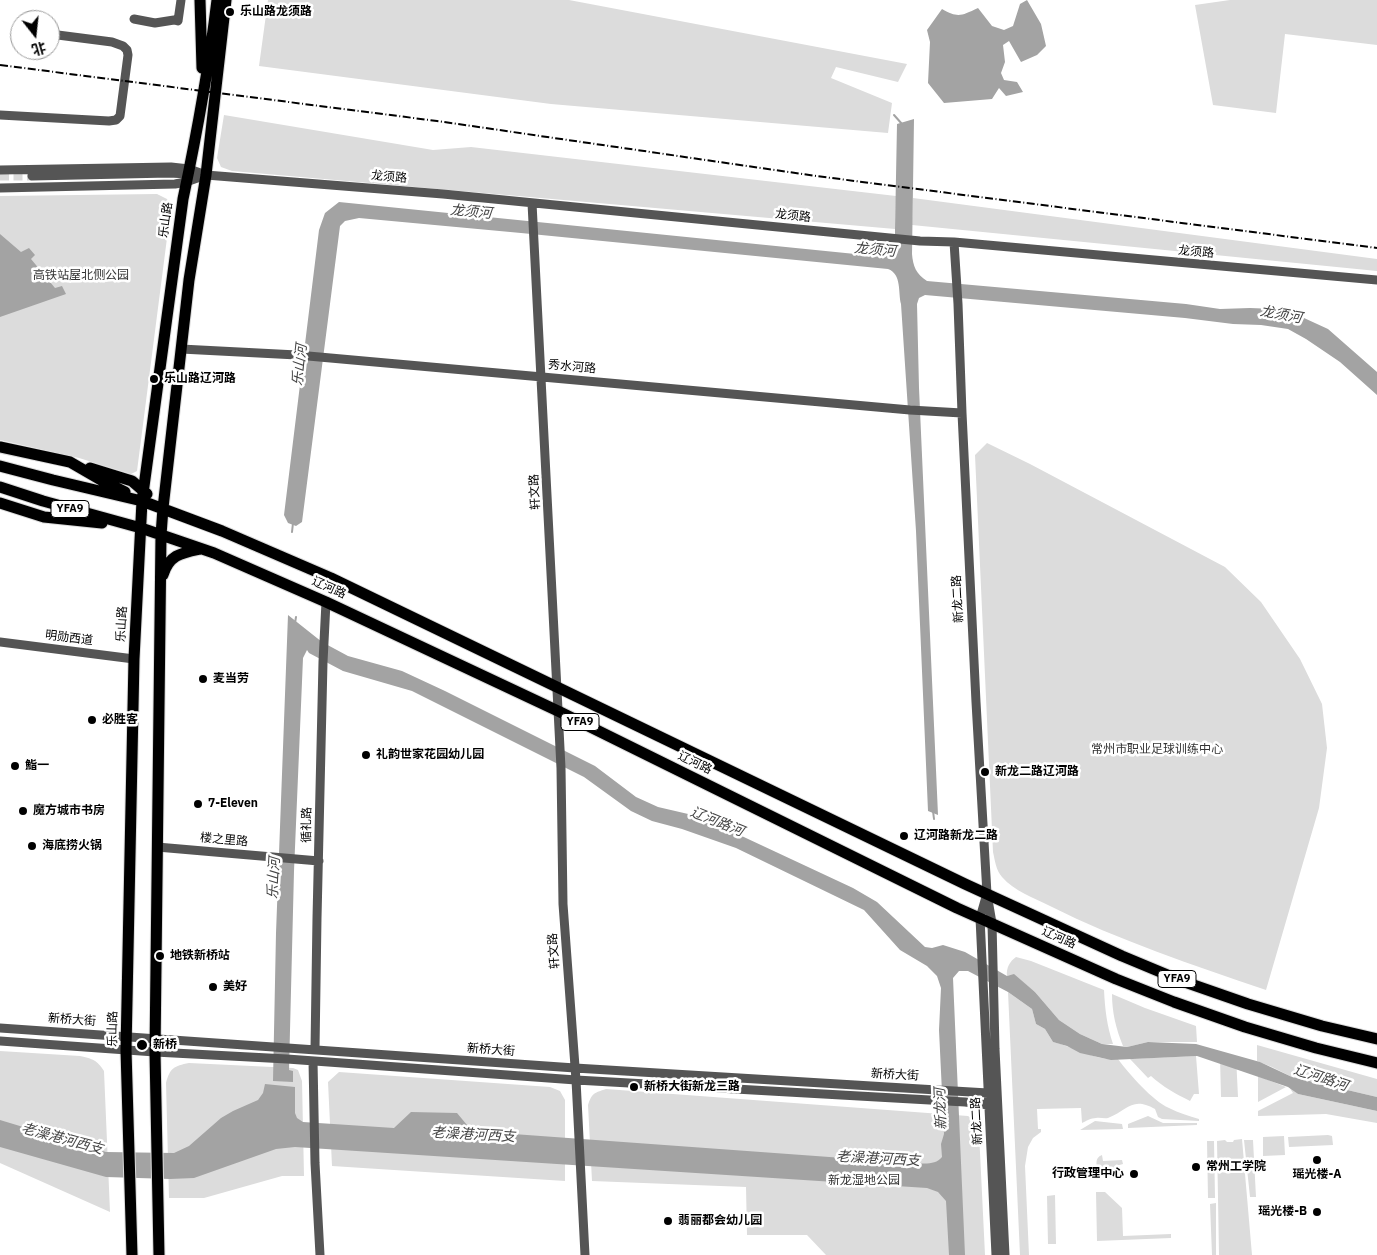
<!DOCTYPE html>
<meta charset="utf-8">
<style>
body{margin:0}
#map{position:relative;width:1377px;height:1255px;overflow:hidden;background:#fff;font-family:"IBM Plex Sans","Noto Sans SC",sans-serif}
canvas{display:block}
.north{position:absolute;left:10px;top:10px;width:50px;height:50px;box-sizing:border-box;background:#fff;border:1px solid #999;border-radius:50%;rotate:164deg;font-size:14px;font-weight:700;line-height:20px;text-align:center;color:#000}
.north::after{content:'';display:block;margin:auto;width:18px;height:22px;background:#000;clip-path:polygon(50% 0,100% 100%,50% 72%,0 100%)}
</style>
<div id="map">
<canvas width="1377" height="1255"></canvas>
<div class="north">北</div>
</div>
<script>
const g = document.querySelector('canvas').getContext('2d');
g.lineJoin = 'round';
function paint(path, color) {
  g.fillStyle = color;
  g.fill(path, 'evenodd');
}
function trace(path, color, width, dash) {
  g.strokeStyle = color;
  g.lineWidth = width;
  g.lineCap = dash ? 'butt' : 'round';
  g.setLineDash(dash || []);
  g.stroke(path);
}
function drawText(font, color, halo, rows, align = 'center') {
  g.font = font + ' "IBM Plex Sans","Noto Sans SC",sans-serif';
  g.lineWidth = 5;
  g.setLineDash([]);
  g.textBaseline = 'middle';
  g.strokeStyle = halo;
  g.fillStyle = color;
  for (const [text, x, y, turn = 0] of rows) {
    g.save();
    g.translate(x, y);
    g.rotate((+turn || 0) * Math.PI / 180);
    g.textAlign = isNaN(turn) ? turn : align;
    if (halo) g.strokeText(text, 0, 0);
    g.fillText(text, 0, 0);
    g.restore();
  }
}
paint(new Path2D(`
 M268 0H569L907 64 898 82 836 67 831 78 892 103 888 133 551 104 259 66Z
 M1230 0H1377V45L1285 34 1276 113 1213 105 1195 5Z
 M224 115 433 150 471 147 896 196 895 229 232 171 221 167 217 158Z
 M157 194 167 199 171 207 137 471 131 474 79 458 0 440V196Z
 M913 198 1377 259V271L912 225Z
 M987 443 1030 464 1225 567 1261 602 1300 659 1322 704 1327 748 1319 808 1266 990C1193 965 1120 941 1050 906 1034 898 1014 891 1002 877 996 870 995 861 993 852L975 455Z
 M1016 957 1031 961 1104 990C1105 1010 1107 1026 1113 1044H1102L1080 1034 1059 1020 1035 992 1014 975 1007 976C1006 968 1010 961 1016 957Z
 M1008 992 1032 1009 1036 1024 1045 1029 1053 1042C1075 1047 1095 1061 1118 1059 1129 1074 1153 1101 1169 1108 1179 1113 1189 1116 1199 1119V1121L1162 1119 1158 1117 1155 1109C1132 1096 1128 1110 1108 1118 1104 1119 1100 1117 1096 1118 1091 1118 1086 1121 1082 1123L1081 1108 1037 1109 1038 1129H1041V1132L1033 1138 1028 1147 1025 1166 1029 1255H1020Z
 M1112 994 1145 1008 1196 1026 1197 1042H1148L1127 1047 1123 1046C1116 1029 1112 1012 1112 994Z
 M1257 1045 1377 1079V1097L1292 1077 1272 1067 1257 1061Z
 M0 1051 80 1056C93 1059 97 1060 104 1071L110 1212 0 1163Z
 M1196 1056 1199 1094H1194L1190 1101C1176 1094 1163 1087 1151 1076L1148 1078 1130 1059Z
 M1236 1056 1238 1097H1221L1220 1057Z
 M189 1063 293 1068 298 1070 302 1081 304 1176H282L204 1198H169L166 1083C170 1068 174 1066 189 1063Z
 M339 1072 550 1087 560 1091 565 1100V1181L332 1166 328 1082Z
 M1258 1076 1286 1087 1258 1102Z
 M1289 1087 1298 1094 1377 1111V1123L1326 1114 1258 1116V1111L1293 1093Z
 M606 1089 968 1116 977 1122 979 1132 985 1255H826L807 1235H747L746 1187 592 1181 588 1105C592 1093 594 1093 606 1089Z
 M1148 1116 1163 1123H1197V1125L1128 1128V1124Z
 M1095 1121 1122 1124 1123 1129 1080 1130Z
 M1328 1135 1332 1136 1333 1145 1289 1147 1288 1137Z
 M1284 1136 1285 1155 1263 1156V1137Z
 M1242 1139 1252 1255H1219L1217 1141 1225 1140 1227 1142H1233L1234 1140Z
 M1244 1140H1253L1256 1197H1250Z
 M1207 1141H1214L1215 1198H1208Z
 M1102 1155 1103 1161 1122 1160 1123 1164 1116 1166V1170H1112L1111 1172H1097C1097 1165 1094 1158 1102 1155Z
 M1096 1192H1105L1122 1208 1123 1236 1171 1234V1238L1097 1241Z
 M1055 1195 1056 1244H1048L1047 1196Z
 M1216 1203V1255H1212L1210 1204Z`), '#dcdcdc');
paint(new Path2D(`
 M1027 0 1041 24 1046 46 1037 55 1021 62 1009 41 1003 45 1005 62 1001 73 1004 80 1017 82 1023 92 1006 96 999 88 992 99 944 103 928 83 930 42 927 30 942 9C958 18 961 16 978 8L992 26 1004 30 1013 26 1020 4Z
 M914 119 912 254C913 266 916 274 927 281L1186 304 1220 309 1250 308 1275 309 1304 318 1328 329 1377 372V395L1340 362 1306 339 1288 329 1261 325 1233 324 1185 318 925 295 919 298 917 304 919 388 938 815 928 811 916 531 901 304C898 293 902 274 888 269L521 233 359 218 345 221 340 226 302 522 296 526 288 523 284 515 319 230 325 213 339 202 885 257 891 254 895 248V229L897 124Z
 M0 234 21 252 29 248 35 255 31 259 55 288 62 286 66 294 0 317Z
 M288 615 322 642 348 656 402 671 445 691 595 766 636 797 658 807 701 817 853 888 877 902 925 947 932 948 943 945 965 952 1007 976 1014 974 1035 992 1059 1020 1080 1034 1102 1044 1127 1047 1148 1042 1196 1044 1260 1062 1292 1077 1377 1097V1111L1298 1094 1288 1087 1197 1056 1111 1060 1080 1053 1067 1046 1053 1042 1045 1029 1036 1024 1032 1009 1008 992 968 971H959L953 978 965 1255H949L946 1201 938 1192 927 1188 295 1147 276 1149 194 1178 170 1179 106 1177 0 1147V1120L106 1152 174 1153 189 1146 221 1118 233 1111 258 1100 263 1093 265 1084 295 1087V1113L297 1118 303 1122 394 1128 411 1112 457 1113 472 1131 912 1163C922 1163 935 1166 942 1157L941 1144 944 1134 939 1030 941 988 937 976 927 966 900 950 864 910 736 848 682 829 652 821 631 811 584 777 412 691 343 671 309 653 307 650 303 658 294 871 289 1070 293 1071V1082L273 1081 276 933Z`), '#a3a3a3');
trace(new Path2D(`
 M894 115 902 124
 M292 532 293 523
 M295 623 296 617
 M933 811 934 819`), '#a3a3a3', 2);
trace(new Path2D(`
 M0 176H32`), '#d9d9d9', 9, [9, 4.5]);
const major = new Path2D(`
 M200 0 202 68
 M0 447 70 462 101 480 125 492
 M0 466 53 480 142 501 222 531 331 578 965 884 1122 956 1182 981 1248 1004 1322 1026 1377 1039
 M90 468 132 481 147 494
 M0 487 43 501 141 528 214 553 326 602 558 711 957 908 1116 979 1174 1002 1245 1027 1316 1048 1377 1063
 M0 503 44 517 102 523
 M163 575C169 555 181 553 200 549
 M132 1255 126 1050 134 659 142 501 183 199C197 133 209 67 217 0
 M159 1255 155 1052 161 535 163 508 189 280 206 175 226 0`);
trace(major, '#dbdbdb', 13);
trace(new Path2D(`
 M134 19 155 23 174 20 178 21 181 0
 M0 115 109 121 116 120 120 116 128 55 127 50 123 46 112 42 50 34
 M0 170 171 167 189 169 206 175 443 194 920 241 954 242 1377 280
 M32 176 169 173 189 174
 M0 188 175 184 186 182 206 175
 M532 203 561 768 563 904 576 1080 585 1255
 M954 242 958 304 962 413 976 702 987 894 992 923 995 1049 1005 1255
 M181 349 297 355 910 410 962 413
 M0 642 134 659
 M157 847 319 861
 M986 897 980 918 996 1255
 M0 1028 575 1068 937 1090 988 1093 997 1099
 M0 1041 155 1052 287 1059 576 1080 965 1102 989 1105 997 1099
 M315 1049 317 918 323 662 326 602
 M313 1061 315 1163 320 1255`), '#555', 9);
trace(major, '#000', 11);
trace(new Path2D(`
 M0 65 437 121 816 176 1377 248`), '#000', 2, [8, 2.5, 1, 2.5]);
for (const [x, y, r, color] of [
 [230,12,5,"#000"],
 [154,379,5,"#000"],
 [203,679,5,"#000"],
 [92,720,5,"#000"],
 [366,755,5,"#000"],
 [15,766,5,"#000"],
 [985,772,5,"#000"],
 [198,804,5,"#000"],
 [23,811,5,"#000"],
 [904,836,5,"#000"],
 [32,846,5,"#000"],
 [160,956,5,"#000"],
 [213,987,5,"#000"],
 [142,1045,6,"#000"],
 [634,1087,5,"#000"],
 [1317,1160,5,"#000"],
 [1196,1167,5,"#000"],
 [1134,1174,5,"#000"],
 [1317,1212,5,"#000"],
 [668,1221,5,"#000"]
]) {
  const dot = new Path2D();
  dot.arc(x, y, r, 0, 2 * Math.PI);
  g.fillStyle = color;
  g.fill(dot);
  trace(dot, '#fff', 2);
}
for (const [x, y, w] of [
 [70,509,38],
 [580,722,38],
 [1177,979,38]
]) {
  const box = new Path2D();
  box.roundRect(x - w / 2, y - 8.5, w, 17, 4);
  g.fillStyle = '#fff';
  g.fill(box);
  trace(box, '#000', 1);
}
drawText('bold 11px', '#000', null, [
 ["YFA9",70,509],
 ["YFA9",580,722],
 ["YFA9",1177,979]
]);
drawText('bold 12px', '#000', '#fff', [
 ["乐山路龙须路",240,12],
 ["乐山路辽河路",164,379],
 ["麦当劳",213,679],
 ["必胜客",102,720],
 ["礼韵世家花园幼儿园",376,755],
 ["鮨一",25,766],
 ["新龙二路辽河路",995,772],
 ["7-Eleven",208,804],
 ["魔方城市书房",33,811],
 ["辽河路新龙二路",914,836],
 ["海底捞火锅",42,846],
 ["地铁新桥站",170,956],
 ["美好",223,987],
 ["新桥",153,1045],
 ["新桥大街新龙三路",644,1087],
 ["常州工学院",1206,1167],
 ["行政管理中心",1124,1174,"right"],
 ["瑶光楼-A",1317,1175,"center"],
 ["瑶光楼-B",1307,1212,"right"],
 ["翡丽都会幼儿园",678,1221]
], 'left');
drawText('12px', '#000', '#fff', [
 ["龙须路",389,177,5],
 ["龙须路",793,216,6],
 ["乐山路",166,220,-82],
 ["龙须路",1196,252,5],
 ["秀水河路",572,367,5],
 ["轩文路",535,492,-93],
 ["辽河路",329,588,24],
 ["新龙二路",958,599,-93],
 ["乐山路",122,624,-87],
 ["明勋西道",69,638,7],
 ["辽河路",695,763,26],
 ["循礼路",307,825,-89],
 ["楼之里路",224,840,5],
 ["辽河路",1059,938,24],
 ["轩文路",554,951,-94],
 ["新桥大街",72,1020,4],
 ["乐山路",113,1029,-89],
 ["新桥大街",491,1050,4],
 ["新桥大街",895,1075,3],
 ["新龙二路",977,1121,-93]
]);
drawText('12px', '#333', '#fff', [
 ["高铁站屋北侧公园",81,276],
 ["常州市职业足球训练中心",1157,750],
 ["新龙湿地公园",864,1181]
]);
drawText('italic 14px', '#444', '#fff', [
 ["龙须河",471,212,5],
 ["龙须河",875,250,5],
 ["龙须河",1281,315,10],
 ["乐山河",300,365,-84],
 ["辽河路河",717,822,22],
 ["乐山河",274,878,-87],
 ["辽河路河",1321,1078,18],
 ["新龙河",941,1109,-92],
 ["老澡港河西支",473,1135,3],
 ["老澡港河西支",62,1139,15],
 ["老澡港河西支",878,1159,3]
]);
</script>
